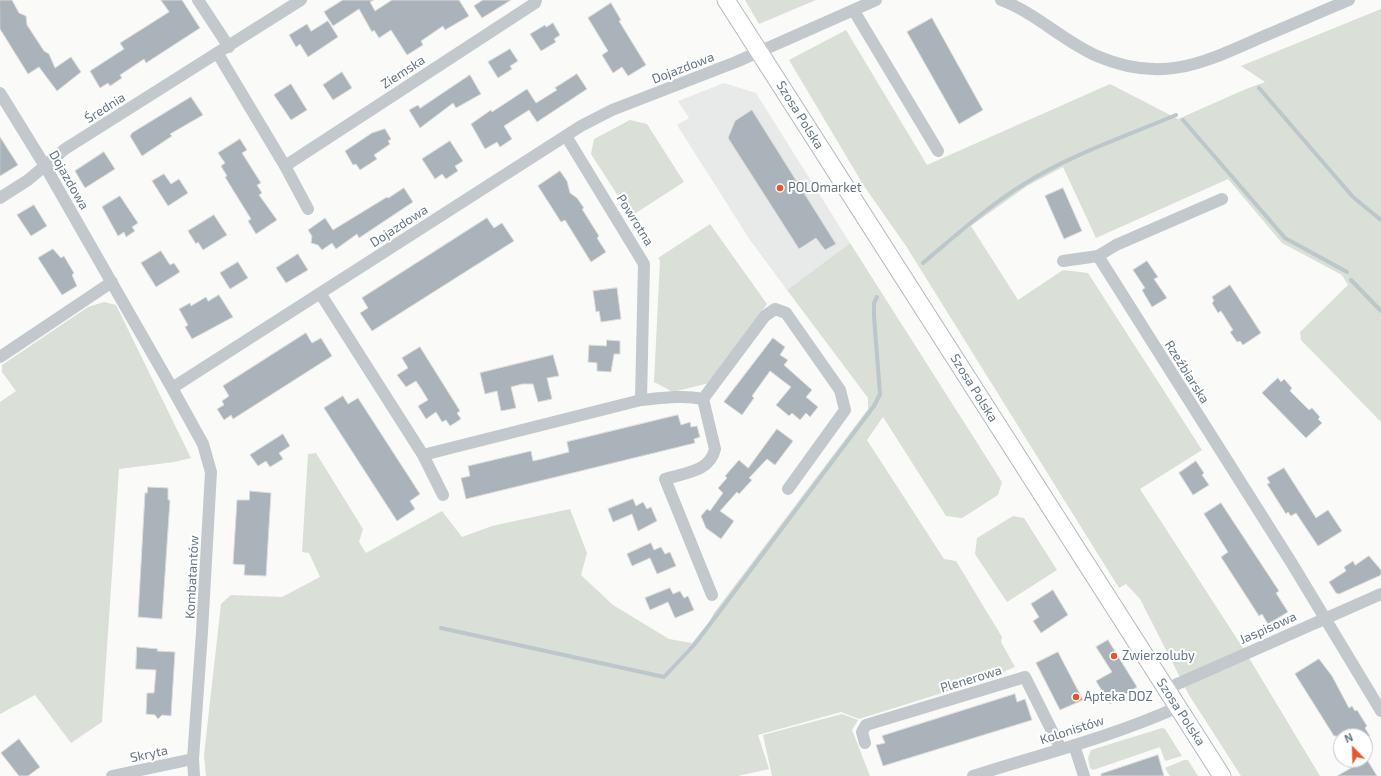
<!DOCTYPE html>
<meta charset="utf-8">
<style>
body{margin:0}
#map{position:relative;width:1381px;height:776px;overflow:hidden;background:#fafaf8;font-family:"Exo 2",sans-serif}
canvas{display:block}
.north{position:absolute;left:1333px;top:728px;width:40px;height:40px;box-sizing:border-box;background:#fff;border:1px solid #c1c8cd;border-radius:50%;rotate:337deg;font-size:11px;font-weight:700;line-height:16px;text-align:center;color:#657683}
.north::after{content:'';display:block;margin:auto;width:14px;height:18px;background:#e4572e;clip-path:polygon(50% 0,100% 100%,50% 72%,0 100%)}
</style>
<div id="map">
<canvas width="1381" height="776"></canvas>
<div class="north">N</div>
</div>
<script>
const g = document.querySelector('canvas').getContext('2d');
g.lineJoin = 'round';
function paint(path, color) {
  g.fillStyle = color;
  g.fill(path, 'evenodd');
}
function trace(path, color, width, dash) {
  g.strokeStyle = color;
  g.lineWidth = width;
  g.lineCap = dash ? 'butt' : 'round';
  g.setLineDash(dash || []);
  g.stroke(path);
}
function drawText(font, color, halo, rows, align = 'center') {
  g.font = font + ' "Exo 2",sans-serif';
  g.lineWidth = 4;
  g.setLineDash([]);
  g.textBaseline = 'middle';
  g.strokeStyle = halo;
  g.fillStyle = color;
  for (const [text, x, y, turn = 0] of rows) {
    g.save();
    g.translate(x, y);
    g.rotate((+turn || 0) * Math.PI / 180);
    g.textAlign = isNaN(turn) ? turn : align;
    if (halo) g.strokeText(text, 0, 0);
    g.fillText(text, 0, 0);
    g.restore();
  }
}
paint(new Path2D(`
 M724 83 756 93 850 243 787 290 750 240 677 125 689 118 678 101Z`), '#e8e9e9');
paint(new Path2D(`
 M745 0H816L759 24Z
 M1381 9V422L1301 340 1300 332 1348 285 1342 275 1282 243 1228 179 1096 238 1063 167 1027 186 971 226 1018 300 1063 270 1088 273 1202 450 1140 489 1243 648 1320 776H1241L1189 695 1140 599 1126 584 1119 588 906 246 864 186 789 60 846 30 927 165 1110 84 1178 119 1246 89 1265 82 1241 66Z
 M630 120 647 124 684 182 631 216 591 154 594 139Z
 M710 224 767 304 709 383 673 392 654 382 660 261 658 258Z
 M850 243 1002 482 998 495 962 518 946 516 883 417 867 440 944 559 956 561 1002 637 1001 642 1015 667 987 679 859 719 841 712 758 735 769 769 738 776H206L204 755 221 604 231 595 282 597 320 577 309 553 302 552 308 454 316 453 363 529 359 542 366 553 442 511 462 537 492 526 570 509 587 553 581 575 613 605 669 639 692 643 710 621 714 613 868 409V398L787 290Z
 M104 302 116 305 191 458 174 462 119 469 102 722 71 743 35 695 0 714V402L16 391 2 372V365L88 307Z
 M1013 516 1024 518 1057 570 1007 602 975 554 977 538Z
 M842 714 858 720 852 730 870 776H772L763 735Z
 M1162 728 1165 729 1182 756 1165 761 1160 747 1093 770 1090 768 1088 758 1091 750Z
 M1184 760H1188L1198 776H1170L1165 768Z`), '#dadfd7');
trace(new Path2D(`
 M1259 88 1353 197 1381 220
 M1183 120 1285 238 1347 272
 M923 263C955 236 986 208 1021 186 1069 155 1124 137 1176 115
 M1351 280 1381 311
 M441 628 664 677 695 644 874 406 880 394 874 316V303L877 297`), '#bbc7cb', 4);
const building = new Path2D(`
 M0 0H12L19 13 26 16 27 25 44 51 49 54 55 68 71 57 81 72 57 91 39 67 28 74 0 29Z
 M161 0H182L200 28 146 63 144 59 120 75 122 78 110 86 108 83 100 88 90 71 124 49 120 43 169 12Z
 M343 0H374L370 2 375 11 392 0H459L469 16 445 30 443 26 421 41 423 45 407 55 391 30 379 38 374 30 372 32 359 9 333 26 324 12Z
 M483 0H511L482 18 474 6Z
 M611 3 621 20 619 21 646 65 628 76 622 67 613 73 602 55 608 51 588 18Z
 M932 18 983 110 959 124 907 32Z
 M328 21 338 37 308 57 300 44 296 47 289 35 307 24 311 31Z
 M553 23 560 35 554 39 556 42 541 51 530 34 545 25 546 27Z
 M510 49 518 61 510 66 512 69 498 78 488 62Z
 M342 72 352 88 333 100 323 85Z
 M577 74 587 89 537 122 529 110 504 126 512 139 500 147 497 142 485 149 471 124 491 110 492 112 527 89 536 103 557 90 555 88Z
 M470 75 481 94 456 108 453 103 420 128 409 110 418 105 420 108Z
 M291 84 307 110 291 120 274 95Z
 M191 97 203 115 170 134 172 136 142 156 130 136 132 133Z
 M752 110 836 244 825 250 816 238 799 249 728 138 735 121Z
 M385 129 391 139 388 141 390 144 374 155 377 159 360 170 356 164 353 165 345 151 372 133Z
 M0 137 18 165 0 176Z
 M240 139 247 150 242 153 261 183 257 185 262 193 259 195 277 220 256 234 248 221 251 219 225 177 227 176 221 166 225 163 218 153Z
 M450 141 463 161 455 166 458 171 446 179 442 174 435 179 422 159Z
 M104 152 115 169 85 188 75 171Z
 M560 171 567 181 570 193 577 198 584 208 582 209 599 236 597 238 606 252 591 262 565 220 561 222 538 186Z
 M164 174 171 184 179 179 188 193 168 206 152 181Z
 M404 188 413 202 359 238 357 234 336 249 332 243 322 250 318 245 311 243 312 236 308 230 325 218 333 230 387 197 388 198Z
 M1063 188 1082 231 1064 239 1045 196Z
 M120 196 138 223 132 227 135 231 126 237 124 232 118 236 102 207Z
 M34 205 47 226 31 236 17 215Z
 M214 215 227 235 203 250 198 242 196 244 188 231Z
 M487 218 494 228 502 223 514 241 372 331 360 313 368 308 362 298Z
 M53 249 61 258 64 256 68 263 74 273 72 275 77 286 62 295 38 258Z
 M161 251 170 265 174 263 180 272 156 287 141 263Z
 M298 254 308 270 286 283 276 268Z
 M1147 261 1158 277 1154 279 1167 298 1152 307 1142 290 1145 288 1133 270Z
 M238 262 248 278 230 289 220 273Z
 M1230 285 1261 333 1243 345 1240 341 1237 342 1230 332 1233 330 1221 311 1218 313 1212 303 1214 301 1212 297Z
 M617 288 621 319 601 322 599 311 596 312 593 291Z
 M219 295 233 317 192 339 185 327 188 325 179 309 190 303 191 306 206 297 208 301Z
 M306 333 312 343 321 338 332 356 233 419 231 415 224 420 217 409 224 405 222 401 229 396 223 386Z
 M773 338 785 347 780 355 788 360 784 365 812 390 806 397 818 407 810 417 806 413 800 420 792 413 789 416 776 405 791 387 770 371 752 396 754 398 742 415 724 402Z
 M607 340 620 341V354H614L611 372 597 371V363L588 362 589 345 606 346Z
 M420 347 460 411 457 413 461 419 450 426 446 420 442 422 436 412 426 419 418 406 428 400 422 390 416 381 406 387 397 375 408 368 402 358Z
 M553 355 559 376 547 378 552 399 538 402 533 384H522L511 387 516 408 501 411 497 391 485 394 480 373Z
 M1278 378 1281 382 1284 379 1292 388 1290 391 1309 410 1312 408 1320 417 1318 419 1322 423 1306 438 1262 393Z
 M343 396 348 404 358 398 420 494 410 501 415 509 397 521 324 408Z
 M678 415 681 425 690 422 691 427 697 426 700 437 694 439 695 443 466 499 461 478 470 476 468 466 531 451 533 461 542 459 569 452 567 442Z
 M777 429 793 441 775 465 767 459 749 478 752 480 739 494 737 492 720 511 734 521 721 539 706 528 701 516 707 509 710 511 723 493 718 488 727 478 725 476 739 460 748 468Z
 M283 434 290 446 279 453 283 459 270 467 266 461 258 466 250 455Z
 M1196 461 1204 473 1202 475 1209 485 1193 495 1179 473Z
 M1284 468 1316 518 1328 510 1342 531 1318 546 1296 513 1291 516 1288 512 1286 514 1267 484 1270 483 1267 478Z
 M148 487 168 488V500H170L162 619 138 617 145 493H147Z
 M250 491 271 493 266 576 244 575 245 565 233 564 237 500H249Z
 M633 499 636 506 643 502 647 509 651 507 657 521 638 531 632 514 613 522 608 509Z
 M1221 503 1279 591 1276 593 1288 612 1268 624 1262 614 1259 616 1221 557 1228 552 1204 514Z
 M651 543 654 550 661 547 665 554 670 552 676 566 657 574 650 558 632 566 627 554Z
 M1369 556 1381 570V575L1339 594 1336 593 1329 582 1346 571 1344 567 1353 561 1355 565Z
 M670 588 673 594 680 591 684 598 688 596 694 610 675 618 668 602 650 610 645 598Z
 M1053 590 1068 615 1041 633 1033 621 1039 617 1031 604Z
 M1108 640 1137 687 1110 704 1096 681 1112 672 1096 647Z
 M137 647 158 649 157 651 175 652 171 716 162 715 158 719 155 715 146 714 147 693H154L156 670 136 669Z
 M1058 652 1083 700 1060 710 1036 663Z
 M1319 659 1332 676 1349 708 1352 706 1355 711 1357 710 1367 726 1365 728 1370 736H1334L1295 674Z
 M1015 694 1017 702 1025 699 1032 720 883 766 876 745 885 743 882 736Z
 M19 739 40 767 28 776H19L1 753Z
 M1158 755 1164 776H1101V774Z
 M1366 758 1377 776H1337L1365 760Z`);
paint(building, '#aab3b9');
trace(building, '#dcdcda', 1);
const secondary = new Path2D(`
 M726 0 1222 776`);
trace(secondary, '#b3babf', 19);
trace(new Path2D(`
 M198 0 229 47
 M1001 0C1036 13 1063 41 1097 56 1162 84 1203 63 1262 37 1291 25 1320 12 1349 0
 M854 11 938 151
 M218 54 285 166 535 3 536 0
 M0 93 45 166 172 388 581 126 612 110 736 62 876 0
 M285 166 308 209
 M0 198 28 180 65 149 301 0
 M1222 199 1116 245 1098 256 1291 562 1381 711
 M1063 261 1098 256
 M320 293 423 455 641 400 644 264 566 136
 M0 357 112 282
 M172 388 203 444 211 472 202 632 193 759 194 776
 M703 399 765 316 775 309 786 313 840 390 845 410 788 489
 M641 400C662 398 683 395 703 399L715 449C710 472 684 473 665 479L712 595
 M423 455 443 495
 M1166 689 1381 594
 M865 743 862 732 866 725 1025 677 1061 749
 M1074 745 1084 776
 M112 776 193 759
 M973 776C1042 754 1112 737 1178 707`), '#c3c8cc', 12);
trace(secondary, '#fff', 17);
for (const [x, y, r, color] of [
 [780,188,4,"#e4572e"],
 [1114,656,4,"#e4572e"],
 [1076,697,4,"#e4572e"]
]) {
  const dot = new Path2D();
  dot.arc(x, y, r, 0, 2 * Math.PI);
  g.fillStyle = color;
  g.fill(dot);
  trace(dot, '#fff', 1.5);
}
drawText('13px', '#657683', '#fff', [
 ["Dojazdowa",683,68,-21],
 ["Ziemska",403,72,-33],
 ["Średnia",105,108,-32],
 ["Szosa Polska",800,115,58],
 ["Dojazdowa",69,180,60],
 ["Powrotna",635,220,58],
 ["Dojazdowa",399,226,-33],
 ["Rzeźbiarska",1187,372,58],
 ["Szosa Polska",974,388,58],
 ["Kombatantów",192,577,-87],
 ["Jaspisowa",1268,628,-24],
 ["Plenerowa",971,679,-17],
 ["Szosa Polska",1181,712,57],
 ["Kolonistów",1072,730,-18],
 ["Skryta",149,754,-12]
]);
drawText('13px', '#657683', '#fff', [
 ["POLOmarket",788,188],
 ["Zwierzoluby",1122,656],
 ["Apteka DOZ",1084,697]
], 'left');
</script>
